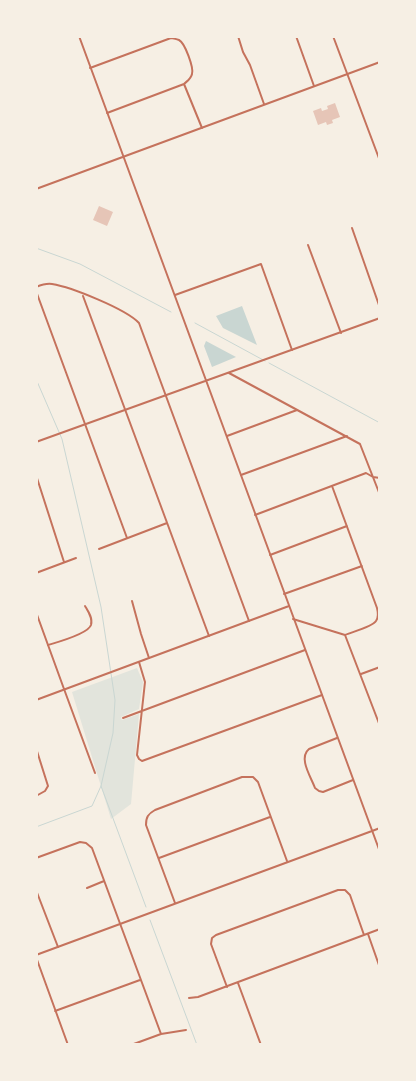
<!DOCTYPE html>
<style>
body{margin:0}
#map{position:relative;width:416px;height:1081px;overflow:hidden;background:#f6efe4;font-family:Manrope,sans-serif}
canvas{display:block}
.frame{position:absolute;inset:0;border:38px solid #f6efe4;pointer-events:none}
</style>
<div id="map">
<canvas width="416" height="1081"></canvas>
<div class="frame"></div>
</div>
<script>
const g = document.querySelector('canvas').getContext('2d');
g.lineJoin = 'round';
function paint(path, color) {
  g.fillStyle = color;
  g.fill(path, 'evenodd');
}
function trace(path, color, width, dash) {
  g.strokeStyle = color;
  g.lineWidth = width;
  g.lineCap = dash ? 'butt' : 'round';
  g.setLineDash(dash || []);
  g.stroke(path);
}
paint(new Path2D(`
 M137 668 143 682 139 709 121 717 122 720 139 714 131 804 111 819 72 692Z`), '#e2e4dc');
paint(new Path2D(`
 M242 306 257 345 223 328 216 316Z
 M206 341 236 357 212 367 204 346Z`), '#c9d6d2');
trace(new Path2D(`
 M36 248 80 264 171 312
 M195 323 265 361
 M269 363 380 423
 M36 379 62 439 101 607 115 700 113 733 101 786 92 806 36 827
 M101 786 146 907
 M150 920 197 1045`), '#c9d6d2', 1);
paint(new Path2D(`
 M335 103 340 117 332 120 333 123 327 125 326 122 318 125 313 111 321 108 322 111 328 109 327 106Z
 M99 206 113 212 107 226 93 220Z`), '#e6c5b7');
trace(new Path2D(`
 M238 36 243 52 250 65 264 104
 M296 36 314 86
 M333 36 380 161
 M90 68 171 38C173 38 179 40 179 40 185 43 194 68 192 74 191 79 187 81 184 84L107 113
 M184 84 202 128
 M352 228 380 308
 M308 245 341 333
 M36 287C41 285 46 283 52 284 71 287 126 309 139 323L249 621
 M36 291 127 538
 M175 295 261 264 292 350
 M83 296 209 636
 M229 373 360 444 380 495
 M227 436 297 410
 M36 475 64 562
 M241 475 347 436
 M332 486 377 608C378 612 379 617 376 621 372 627 352 632 345 635
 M255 515 366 473 373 477 380 478
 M99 549 167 523
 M270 555 347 526
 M36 573 76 558
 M284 594 362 566
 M132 601 141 634 149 658
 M293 619 345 635 380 726
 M48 645C58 642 88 634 91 625 93 618 88 611 85 606
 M139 662 145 682 137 755 139 759 142 761 322 695
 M361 674 380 667
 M64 689 95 773
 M123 718 305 650
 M337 738 309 749C298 758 311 777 315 788L319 791 323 792 353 780
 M36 748 48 786 45 791 36 796
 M372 831 380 828
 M36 858 80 842 86 843 92 848 161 1034
 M159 858 270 817
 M87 888 104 881
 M36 890 58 947
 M175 903 146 825C146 817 148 814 155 810L242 777H253L258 782 287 861
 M368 934 380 968
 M36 957 68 1045
 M238 983 261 1045
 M227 987 211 944 212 938 216 935 338 890H345L350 895 364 935
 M189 998 198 997 380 929
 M55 1011 140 980
 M131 1045 161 1034 186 1030`), '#c5725c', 2);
trace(new Path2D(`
 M79 36 380 852
 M36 189 380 62
 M36 442 380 318
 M36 612 64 689
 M36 700 289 606
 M36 955 372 831`), '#c5725c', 2);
</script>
